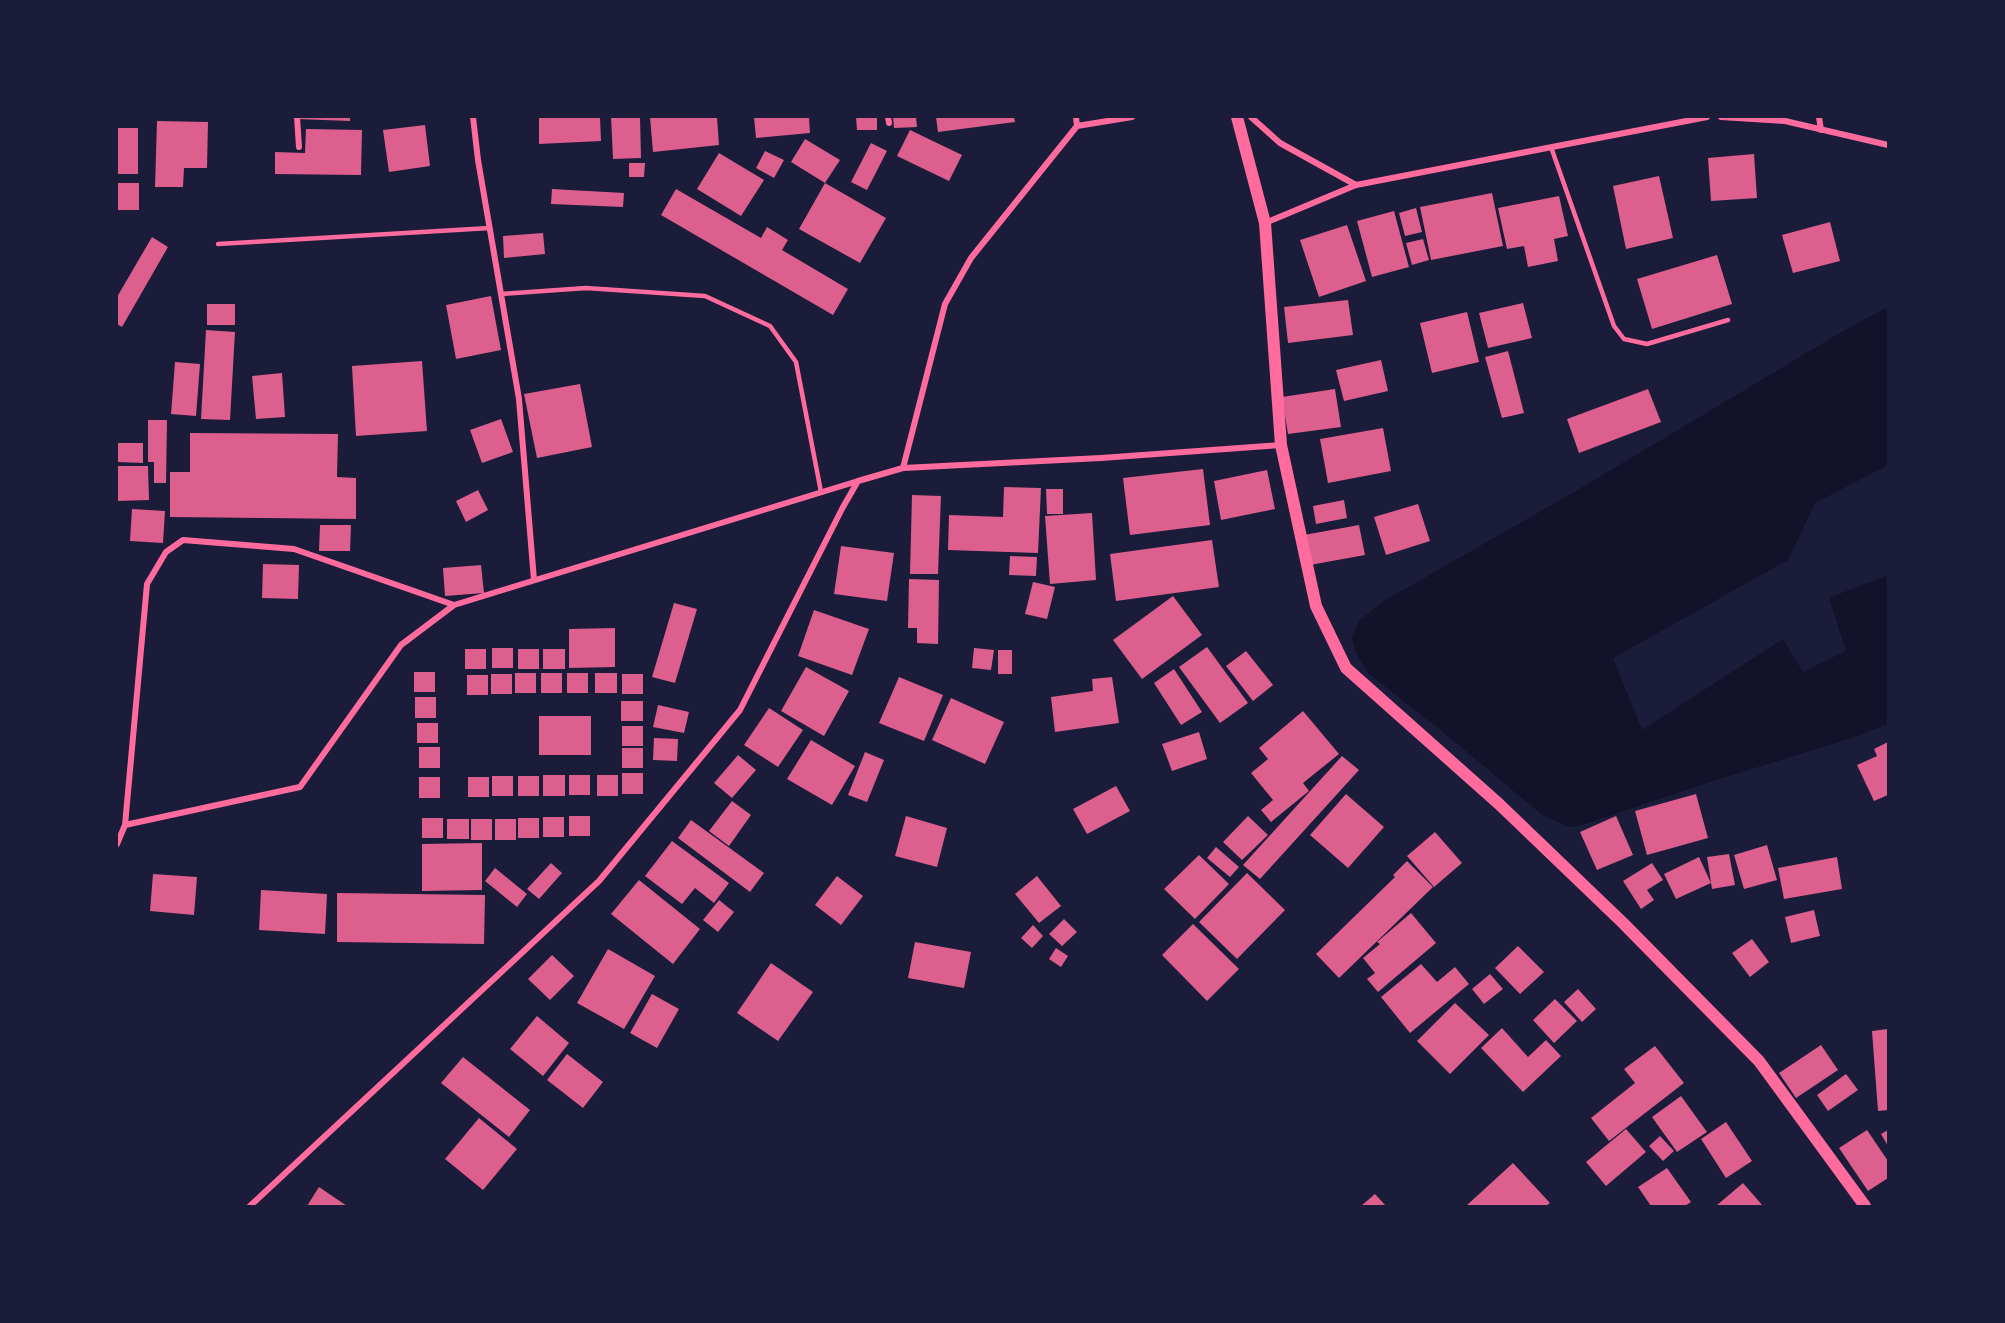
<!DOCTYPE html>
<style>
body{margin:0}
#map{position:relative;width:2005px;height:1323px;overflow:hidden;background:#1b1b3a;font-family:"Source Sans 3",sans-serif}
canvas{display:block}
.frame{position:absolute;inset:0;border:118px solid #1b1b3a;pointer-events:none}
</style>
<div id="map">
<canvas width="2005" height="1323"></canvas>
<div class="frame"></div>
</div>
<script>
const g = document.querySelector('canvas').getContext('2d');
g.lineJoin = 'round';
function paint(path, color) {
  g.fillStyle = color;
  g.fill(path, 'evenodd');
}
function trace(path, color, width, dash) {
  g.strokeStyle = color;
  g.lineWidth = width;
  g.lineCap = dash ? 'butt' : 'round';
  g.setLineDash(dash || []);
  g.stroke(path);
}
paint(new Path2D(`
 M1888 307V465L1815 503 1788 560 1613 658 1642 730 1783 639 1803 672 1846 651 1829 598 1888 575V724L1858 736 1707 783 1579 826 1568 827 1541 814 1454 741 1368 673 1356 653 1352 637 1359 621 1384 601 1576 491 1850 327Z`), '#12122b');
paint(new Path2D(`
 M297 117H350V121L297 119Z
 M539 117H600L601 141 539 144Z
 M611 117H640L641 158 613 159Z
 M650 117H717L719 145 653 152Z
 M754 117H809L810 133 756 138Z
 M856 117H877V130H857Z
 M893 117H916L917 127 894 128Z
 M936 117H1014L1015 122 938 132Z
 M157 121 208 122 207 168H184L183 187H155Z
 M425 125 430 166 389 172 383 130Z
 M117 128H138V174H117Z
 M306 129 362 130 361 175 275 174V152L305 153Z
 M910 130 962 155 949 181 897 156Z
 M805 139 840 160 825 183 791 162Z
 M871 143 887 151 867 190 851 182Z
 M765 151 784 160 774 178 756 168Z
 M719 153 764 180 741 216 697 189Z
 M1754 154 1757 198 1711 201 1708 158Z
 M629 163H645L644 177H629Z
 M1659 176 1673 238 1626 249 1613 186Z
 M117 183H139V210H117Z
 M825 183 886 218 860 263 799 229Z
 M552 189 624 193 623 207 551 204Z
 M676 189 761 238 767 227 788 240 782 250 848 289 833 315 661 215Z
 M1492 193 1503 246 1431 260 1420 207Z
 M1559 196 1568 236 1554 239 1558 261 1528 267 1524 246 1507 249 1498 208Z
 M1416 208 1422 232 1405 236 1399 213Z
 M1394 211 1409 267 1372 277 1357 221Z
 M1830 222 1840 261 1793 273 1782 235Z
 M1347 225 1366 281 1319 297 1300 240Z
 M543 233 545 254 504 258 503 236Z
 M152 237 168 247 122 327 117 324V297Z
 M1423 239 1429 260 1412 265 1406 243Z
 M1717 255 1732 304 1652 329 1637 279Z
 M491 296 501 350 456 359 446 305Z
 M1348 300 1353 335 1288 343 1284 307Z
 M1523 303 1532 338 1488 348 1479 313Z
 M207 304H235V325H207Z
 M1467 312 1479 362 1432 373 1420 323Z
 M206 330 235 332 230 420 201 419Z
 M1508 351 1524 413 1502 418 1485 357Z
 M1381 360 1388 391 1344 401 1336 370Z
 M422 361 427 431 356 436 352 366Z
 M175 362 200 364 196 416 171 414Z
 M282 373 285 417 256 419 252 376Z
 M580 384 592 447 537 458 524 394Z
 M1335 389 1341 427 1288 434 1282 397Z
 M1648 389 1661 422 1579 453 1567 419Z
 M501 419 513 452 482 463 470 430Z
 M148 420H167L166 483H154V462H148Z
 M1383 428 1391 471 1328 483 1320 439Z
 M190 433 338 434 337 477 356 478V519L170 517V472H190Z
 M117 443H143V463L117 462Z
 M117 466H148L149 500 117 501Z
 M1203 469 1210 525 1130 535 1123 478Z
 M1267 470 1275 509 1221 520 1214 481Z
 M1004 487 1041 488 1038 553 948 550 949 515 1003 517Z
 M1046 489H1063V514H1047Z
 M478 490 488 510 466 522 456 501Z
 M912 495 941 496 938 574H910Z
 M1344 500 1347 518 1316 524 1313 506Z
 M1418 504 1430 541 1386 555 1374 517Z
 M132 509 165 511 163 543 130 541Z
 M1092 513 1096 580 1050 584 1045 516Z
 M320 525H351L350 551H319Z
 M1359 525 1365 555 1310 565 1304 535Z
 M1212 540 1219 587 1116 601 1110 554Z
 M841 546 894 553 887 601 834 594Z
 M1010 556 1037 557 1036 576 1009 575Z
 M263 564 299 565 298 599 262 598Z
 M481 565 484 593 445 596 443 568Z
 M909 579 939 580 938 644 917 643V628H908Z
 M1033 582 1055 587 1047 619 1025 614Z
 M1173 596 1202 635 1142 679 1113 640Z
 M674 603 697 609 675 683 652 677Z
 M814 610 869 629 852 675 798 656Z
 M615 628V667L569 668V629Z
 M1207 647 1248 703 1220 723 1179 667Z
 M492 648H513V668H492Z
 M974 648 994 650 991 670 972 668Z
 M465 649H486V669H465Z
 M518 649H539V669H518Z
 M543 649H565V669H543Z
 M998 650H1012V674H998Z
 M1246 651 1273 685 1253 701 1226 666Z
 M806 667 849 691 824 736 781 711Z
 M1174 669 1202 712 1181 725 1154 683Z
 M414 672H435V692H414Z
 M515 673H536V693H515Z
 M541 673H562V693H541Z
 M567 673H588V693H567Z
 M595 673H617V693H595Z
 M491 674H512V694H491Z
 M622 674H643V694H622Z
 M467 675H488V695H467Z
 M899 677 943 695 924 741 879 723Z
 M1112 677 1119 723 1055 732 1051 697 1093 691 1092 679Z
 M415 697H436V718H415Z
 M951 698 1004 722 985 764 932 740Z
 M621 701H643V721H621Z
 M658 705 689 712 684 733 653 727Z
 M769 708 803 730 778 767 744 745Z
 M1303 711 1339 754 1303 783 1309 791 1271 822 1261 810 1273 800 1251 773 1268 759 1259 748Z
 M539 716H591V755H539Z
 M417 723H438V743H417Z
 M622 726H643V746H622Z
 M1199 732 1207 759 1172 771 1162 744Z
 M654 738 678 739 677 761 653 760Z
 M811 740 855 766 832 805 787 779Z
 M1888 742V795L1874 801 1857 765 1877 756 1874 749Z
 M419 747H440V768H419Z
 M622 748H643V768H622Z
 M865 752 884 760 867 802 848 795Z
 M738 755 756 770 732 798 714 783Z
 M1342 756 1359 770 1260 879 1243 865Z
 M622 773H643V794H622Z
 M543 775H565V796H543Z
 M569 775H590V795H569Z
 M597 775H618V796H597Z
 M492 776H513V796H492Z
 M518 776H539V796H518Z
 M419 777H440V798H419Z
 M468 777H489V797H468Z
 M1116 786 1130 811 1087 834 1073 809Z
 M1346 794 1384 827 1348 868 1310 835Z
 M1696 794 1708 838 1647 855 1635 811Z
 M732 801 751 815 729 846 709 831Z
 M569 816H590V836H569Z
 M906 816 947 828 937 867 895 856Z
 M1248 816 1268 835 1242 860 1223 842Z
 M1616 816 1633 855 1597 870 1580 832Z
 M543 817H564V837H543Z
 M422 818H443V838H422Z
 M518 818H539V838H518Z
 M447 819H469V839H447Z
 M471 819H492V840H471Z
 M495 819H516V840H495Z
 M691 820 764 873 750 892 678 838Z
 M1435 832 1462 863 1434 887 1407 856Z
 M672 841 729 883 714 903 695 888 682 904 645 876Z
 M482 843V890L422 891V844Z
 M1767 845 1777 880 1744 889 1734 855Z
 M1216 847 1239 867 1230 877 1207 858Z
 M1729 854 1735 885 1712 889 1707 857Z
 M1199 855 1229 884 1195 919 1164 889Z
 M1699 857 1711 883 1676 899 1664 874Z
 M1837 857 1842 889 1784 899 1778 868Z
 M1407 861 1433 887 1339 978 1316 954 1395 877 1393 875Z
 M551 863 562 873 539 899 527 889Z
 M1652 863 1663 880 1647 890 1654 900 1641 909 1623 881Z
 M495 868 527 894 517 907 485 881Z
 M1247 873 1285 910 1237 959 1199 922Z
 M153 874 197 877 194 915 150 911Z
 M837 876 863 896 841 925 815 905Z
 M1037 876 1061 906 1039 923 1015 894Z
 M639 880 700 929 673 964 611 914Z
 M261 890 327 894 325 934 259 930Z
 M337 893 485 895 484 944 337 942Z
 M719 900 734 912 718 932 703 920Z
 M1814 910 1820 936 1791 943 1785 917Z
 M1411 913 1436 943 1378 992 1367 979 1375 973 1363 958 1380 944 1377 942Z
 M1064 919 1077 932 1062 946 1049 934Z
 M1193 924 1239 969 1207 1001 1162 955Z
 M1033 925 1043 936 1032 948 1021 938Z
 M1752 939 1769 962 1750 977 1732 953Z
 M915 942 971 952 964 988 908 978Z
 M1518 946 1544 972 1520 994 1495 968Z
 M1056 948 1068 956 1061 967 1049 959Z
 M608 949 655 976 624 1029 577 1003Z
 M552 955 574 976 550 1000 528 979Z
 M771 963 813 992 778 1041 737 1013Z
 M1421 964 1437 982 1455 967 1469 984 1410 1033 1381 997Z
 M1490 974 1503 989 1484 1004 1472 989Z
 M1578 989 1596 1009 1582 1022 1564 1002Z
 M652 994 679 1009 657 1048 630 1033Z
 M1555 999 1577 1021 1554 1043 1533 1020Z
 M1455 1003 1489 1035 1450 1074 1417 1041Z
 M537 1016 569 1043 543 1076 510 1049Z
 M1502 1028 1528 1057 1546 1040 1561 1056 1523 1092 1481 1048Z
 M1888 1029V1110L1878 1111 1872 1031Z
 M1821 1045 1838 1070 1796 1098 1779 1073Z
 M1655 1046 1684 1083 1609 1141 1591 1118 1635 1083 1624 1069Z
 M567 1054 603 1082 583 1108 547 1080Z
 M463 1057 530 1110 509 1137 441 1083Z
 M1846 1074 1858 1090 1828 1111 1817 1095Z
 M1681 1096 1707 1132 1677 1152 1652 1117Z
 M479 1118 517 1149 483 1190 445 1159Z
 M1726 1122 1752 1161 1726 1178 1701 1139Z
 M1626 1129 1646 1152 1606 1186 1586 1162Z
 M1867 1130 1888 1161V1178L1868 1191 1839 1148Z
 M1888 1130V1146L1881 1134Z
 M1660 1136 1674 1151 1663 1161 1649 1146Z
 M1513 1163 1550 1203 1546 1206H1466Z
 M1667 1168 1691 1202 1685 1206H1651L1638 1187Z
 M1743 1183 1763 1206H1716Z
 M319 1187 347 1206H307Z
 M1375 1194 1386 1206H1361Z`), '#dd5f8e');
trace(new Path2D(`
 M1551 147 1614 326 1624 339 1647 344 1728 320
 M218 244 490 228
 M501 294 586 288 705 296 770 326 796 362 821 492`), '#ff6b9d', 4.5);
trace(new Path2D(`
 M297 117 299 147
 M473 117 478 160 519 399 534 580
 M888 117 889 123
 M1251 117 1280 143 1356 185
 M1721 117 1785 121 1888 145
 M1819 117 1821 130
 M1077 126 1132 117
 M1265 223 1356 185 1707 117
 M903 468 945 304 971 258 1077 126 1076 117
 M125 825 147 584 166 552 183 540 294 549 454 605
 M117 844 125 825 300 787 401 645 454 605 858 481
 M250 1206 599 881 740 710 843 507 858 481 903 468 1101 458 1281 445`), '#ff6b9d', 6);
trace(new Path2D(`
 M1237 117 1265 223 1281 445 1316 606 1346 668 1499 804 1623 923 1759 1061 1865 1206`), '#ff6b9d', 12);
</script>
